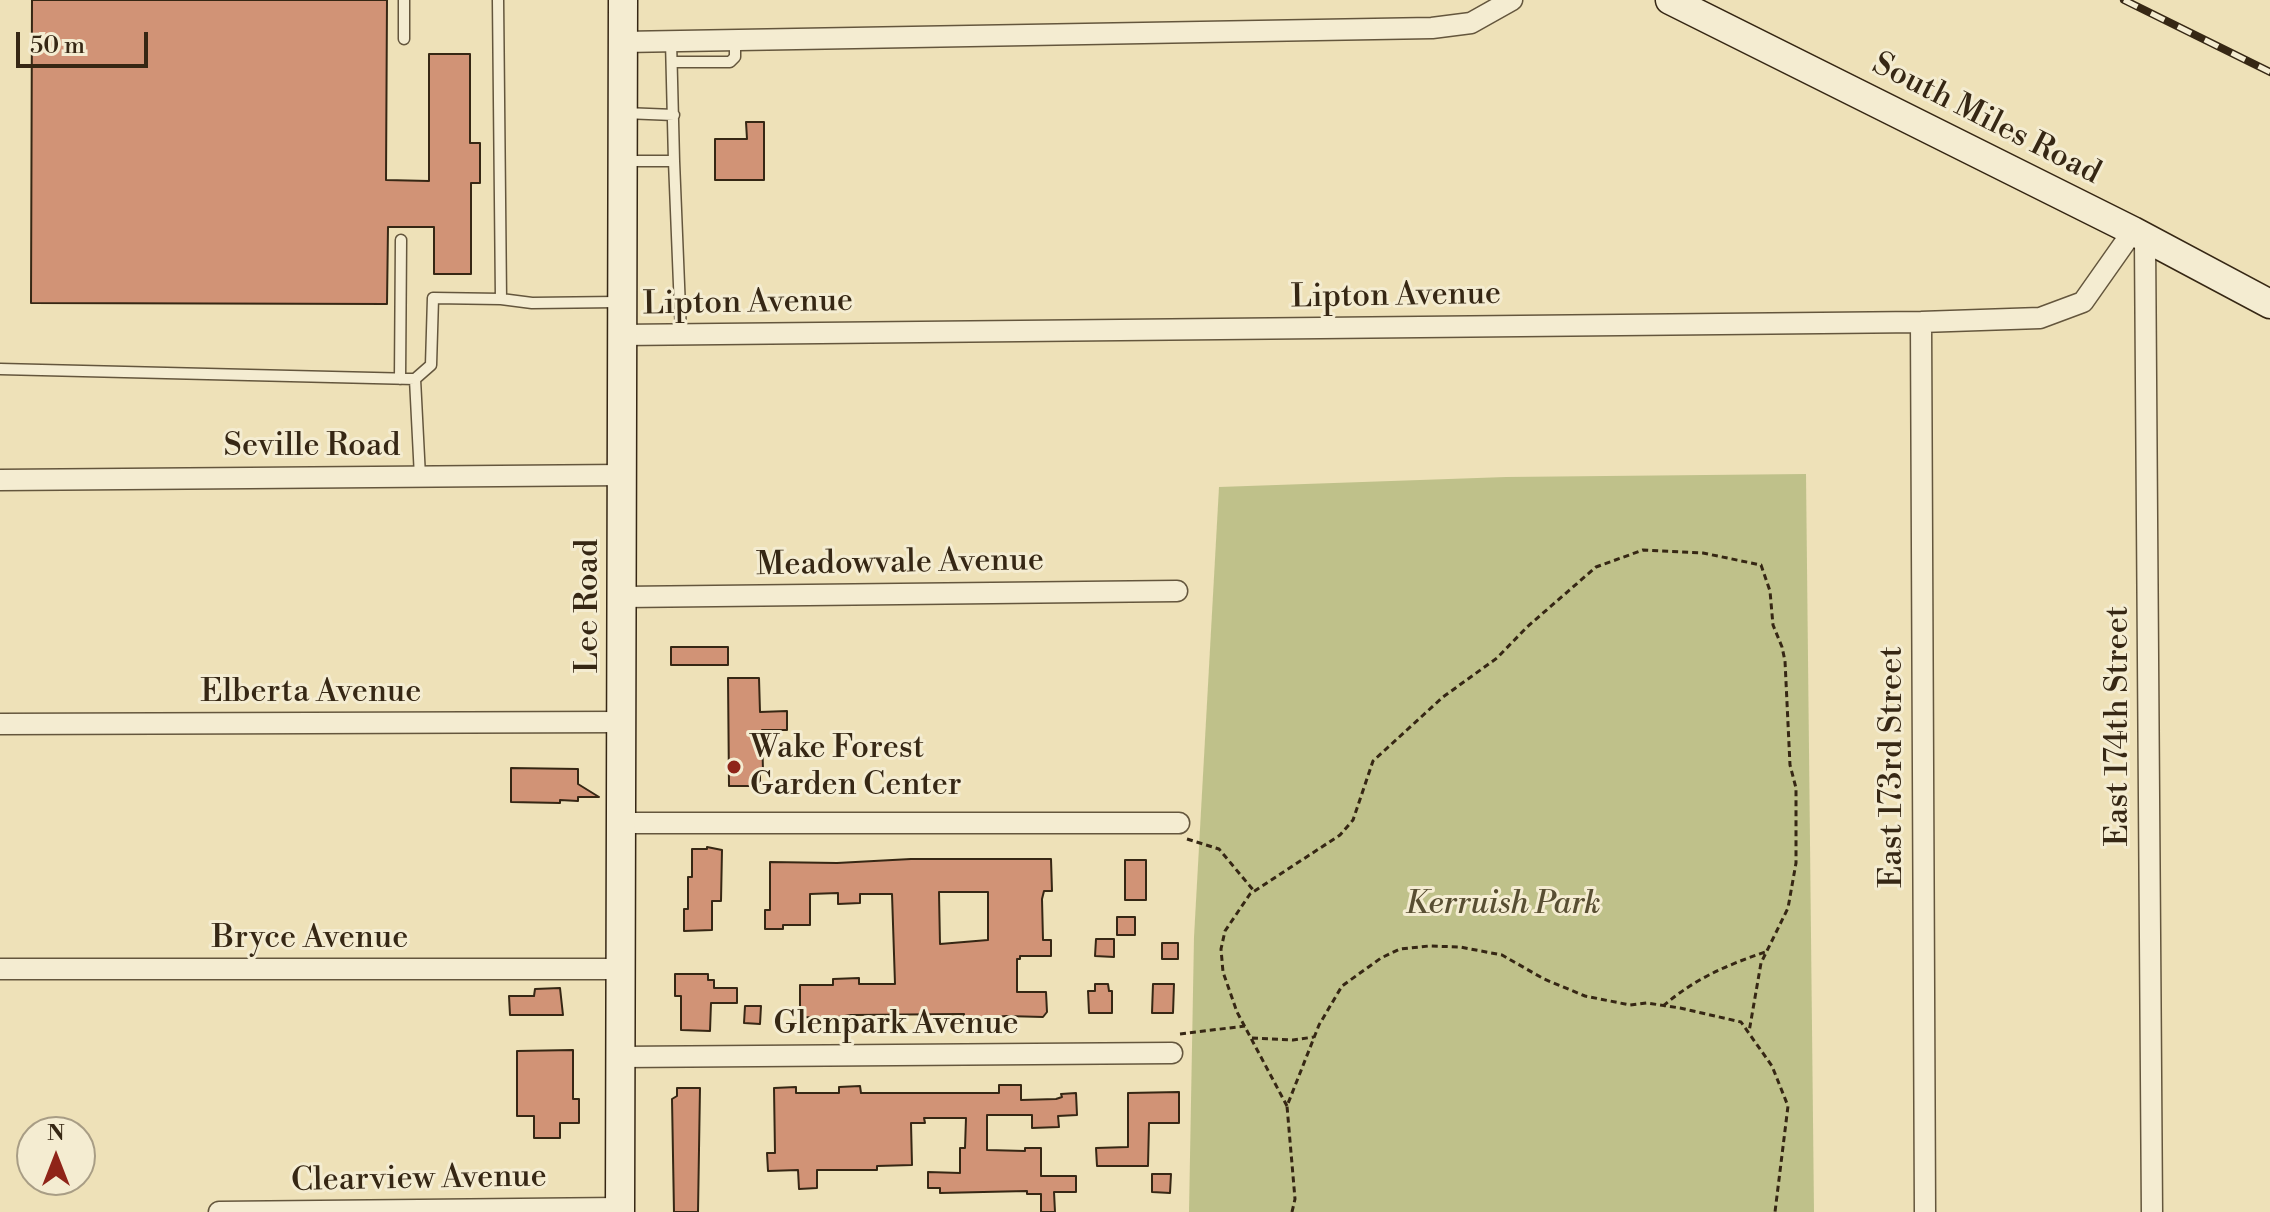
<!DOCTYPE html>
<style>
body{margin:0}
#map{position:relative;width:2270px;height:1212px;overflow:hidden;background:#eee1b8;font-family:"Libre Bodoni",serif}
canvas{display:block}
.north{position:absolute;left:16px;top:1116px;width:80px;height:80px;box-sizing:border-box;background:#f4ecd1;border:2px solid #a89d85;border-radius:50%;rotate:0deg;font-size:22px;font-weight:700;line-height:32px;text-align:center;color:#362714}
.north::after{content:'';display:block;margin:auto;width:28px;height:36px;background:#8f2418;clip-path:polygon(50% 0,100% 100%,50% 72%,0 100%)}
.scale{position:absolute;left:16px;top:32px;width:132px;height:36px;box-sizing:border-box;border:4px solid #362714;border-top:0;padding-left:10px;font-size:24px;line-height:28px;white-space:nowrap;color:#362714;-webkit-text-stroke:6px #f4ecd1;paint-order:stroke}
</style>
<div id="map">
<canvas width="2270" height="1212"></canvas>
<div class="north">N</div>
<div class="scale">50 m</div>
</div>
<script>
const g = document.querySelector('canvas').getContext('2d');
g.lineJoin = 'round';
function paint(path, color) {
  g.fillStyle = color;
  g.fill(path, 'evenodd');
}
function trace(path, color, width, dash) {
  g.strokeStyle = color;
  g.lineWidth = width;
  g.lineCap = dash ? 'butt' : 'round';
  g.setLineDash(dash || []);
  g.stroke(path);
}
function drawText(font, color, halo, rows, align = 'center') {
  g.font = font + ' "Libre Bodoni",serif';
  g.lineWidth = 6;
  g.setLineDash([]);
  g.textBaseline = 'middle';
  g.strokeStyle = halo;
  g.fillStyle = color;
  for (const [text, x, y, turn = 0] of rows) {
    g.save();
    g.translate(x, y);
    g.rotate((+turn || 0) * Math.PI / 180);
    g.textAlign = isNaN(turn) ? turn : align;
    if (halo) g.strokeText(text, 0, 0);
    g.fillText(text, 0, 0);
    g.restore();
  }
}
paint(new Path2D(`
 M1806 474 1814 1212H1189L1194 937 1219 487 1506 477Z`), '#bfc18a');
const building = new Path2D(`
 M32 0H387L386 180 429 181V54H470V143H480V183H471V274H434V227H388L387 304 31 303Z
 M746 122H764V180H715V139H747Z
 M671 647H728V665H671Z
 M728 678H759L760 712 787 711V730H762L763 771H760V786H729Z
 M511 768 578 769V784L599 797H578V801L560 800V803L511 802Z
 M707 847 722 850 721 901H712V930L684 931V909H688V877H692V849H707Z
 M911 859H1051L1052 891H1044L1042 899 1043 940H1051V956H1020V959H1017V992H1046L1047 1012 1043 1017 1006 1016 964 1020V1014L851 1015 832 1018 800 1017V985H833V979L859 978V984H895L892 894H860V903L838 904V893L810 894V925H783V929H765V910H770V862L837 863ZM939 892H988V940L940 944Z
 M1125 860H1146V900H1125Z
 M1117 917H1135V935H1117Z
 M1096 939H1114V957L1095 956Z
 M1162 943H1178V959H1162Z
 M675 974H708V980H714V988H737V1003H711L710 1031 681 1030V996H675Z
 M1095 984H1108L1109 991H1112V1013H1089L1088 991H1095Z
 M1153 984H1174L1173 1013H1152Z
 M560 988 563 1015H510L509 996H534L535 989Z
 M745 1006H761L760 1024 744 1023Z
 M573 1050V1099H579V1123H560V1138H534V1116H517V1051Z
 M999 1085H1021V1100L1056 1099 1062 1097 1061 1094 1076 1093 1077 1115 1058 1116 1059 1127 1032 1128V1115H987V1150L1025 1151V1148H1041V1176H1076V1192H1054L1055 1212H1041V1194H1027V1191L940 1193V1188H928V1172L960 1173V1148H965L966 1118H924L925 1123H911L912 1165 877 1166V1170H817V1188L799 1189 798 1170 768 1171 767 1153H775L774 1088 796 1087V1093H839V1087L860 1086 861 1093H999Z
 M677 1088H700L698 1212H674L672 1099 677 1096Z
 M1179 1092V1123H1149L1148 1166H1097L1096 1148 1128 1147V1093Z
 M1152 1174H1171L1170 1193 1152 1192Z`);
paint(building, '#d19376');
trace(building, '#362714', 2);
const lane = new Path2D(`
 M404 0V39
 M498 0 501 299 532 303 618 302
 M672 62H730L735 57V40
 M624 113 674 115
 M624 161H674L671 41
 M674 161 681 334
 M0 369 415 379 420 477
 M400 379 401 240
 M415 379 431 365 433 298 501 299`);
const street = new Path2D(`
 M623 42 1432 28 1471 23 1512 0
 M2145 240 2152 1212
 M1921 322 1925 1212
 M620 335 1921 322 2040 318 2083 302 2133 231
 M0 480 624 475
 M623 597 1177 591
 M0 724 622 722
 M622 823H1179
 M0 969H621
 M620 1057 1172 1053
 M219 1212 620 1208`);
const secondary = new Path2D(`
 M1670 0 2133 231 2270 304
 M620 1212 623 0`);
trace(lane, '#64563d', 13);
trace(street, '#64563d', 23);
trace(secondary, '#362714', 31);
trace(new Path2D(`
 M1187 839 1219 849 1254 891
 M1663 1006C1696 978 1725 966 1765 952
 M1180 1034 1245 1026
 M1252 1038 1293 1040 1314 1037
 M1287 1106 1237 1012 1223 972 1221 949 1225 931 1250 894 1340 835 1353 820 1373 761 1443 697 1497 658 1527 627 1596 567 1643 550 1703 553 1761 565 1770 591 1773 625 1782 647 1785 661 1790 765 1796 788V863L1788 908 1761 963 1749 1032
 M1292 1212 1295 1199 1287 1106 1319 1025 1342 986 1381 958 1400 949 1429 946 1460 947 1502 955 1544 979 1585 996 1630 1005 1647 1003 1680 1008 1741 1022 1772 1066 1788 1106 1775 1212`), '#362714', 3, [6, 4]);
trace(lane, '#f4ecd1', 10);
trace(street, '#f4ecd1', 20);
trace(secondary, '#f4ecd1', 28);
const rail = new Path2D(`
 M2124 0 2270 72`);
trace(rail, '#362714', 8);
trace(rail, '#f4ecd1', 5, [15]);
for (const [x, y, r, color] of [
 [734,767,8,"#8f2418"]
]) {
  const dot = new Path2D();
  dot.arc(x, y, r, 0, 2 * Math.PI);
  g.fillStyle = color;
  g.fill(dot);
  trace(dot, '#f4ecd1', 3);
}
drawText('32px', '#362714', '#f4ecd1', [
 ["South Miles Road",1986,120,27],
 ["Lipton Avenue",1396,297,-1],
 ["Lipton Avenue",748,304,-1],
 ["Seville Road",312,447],
 ["Meadowvale Avenue",900,564,-1],
 ["Lee Road",589,606,-90],
 ["Elberta Avenue",311,693],
 ["East 174th Street",2119,726,-90],
 ["East 173rd Street",1893,767,-90],
 ["Bryce Avenue",310,939],
 ["Glenpark Avenue",896,1025],
 ["Clearview Avenue",419,1180,-1]
]);
drawText('32px', '#362714', '#f4ecd1', [
 ["Wake Forest",750,749],
 ["Garden Center",750,786]
], 'left');
drawText('italic 32px', '#584e32', '#f4ecd1', [
 ["Kerruish Park",1503,905]
]);
</script>
